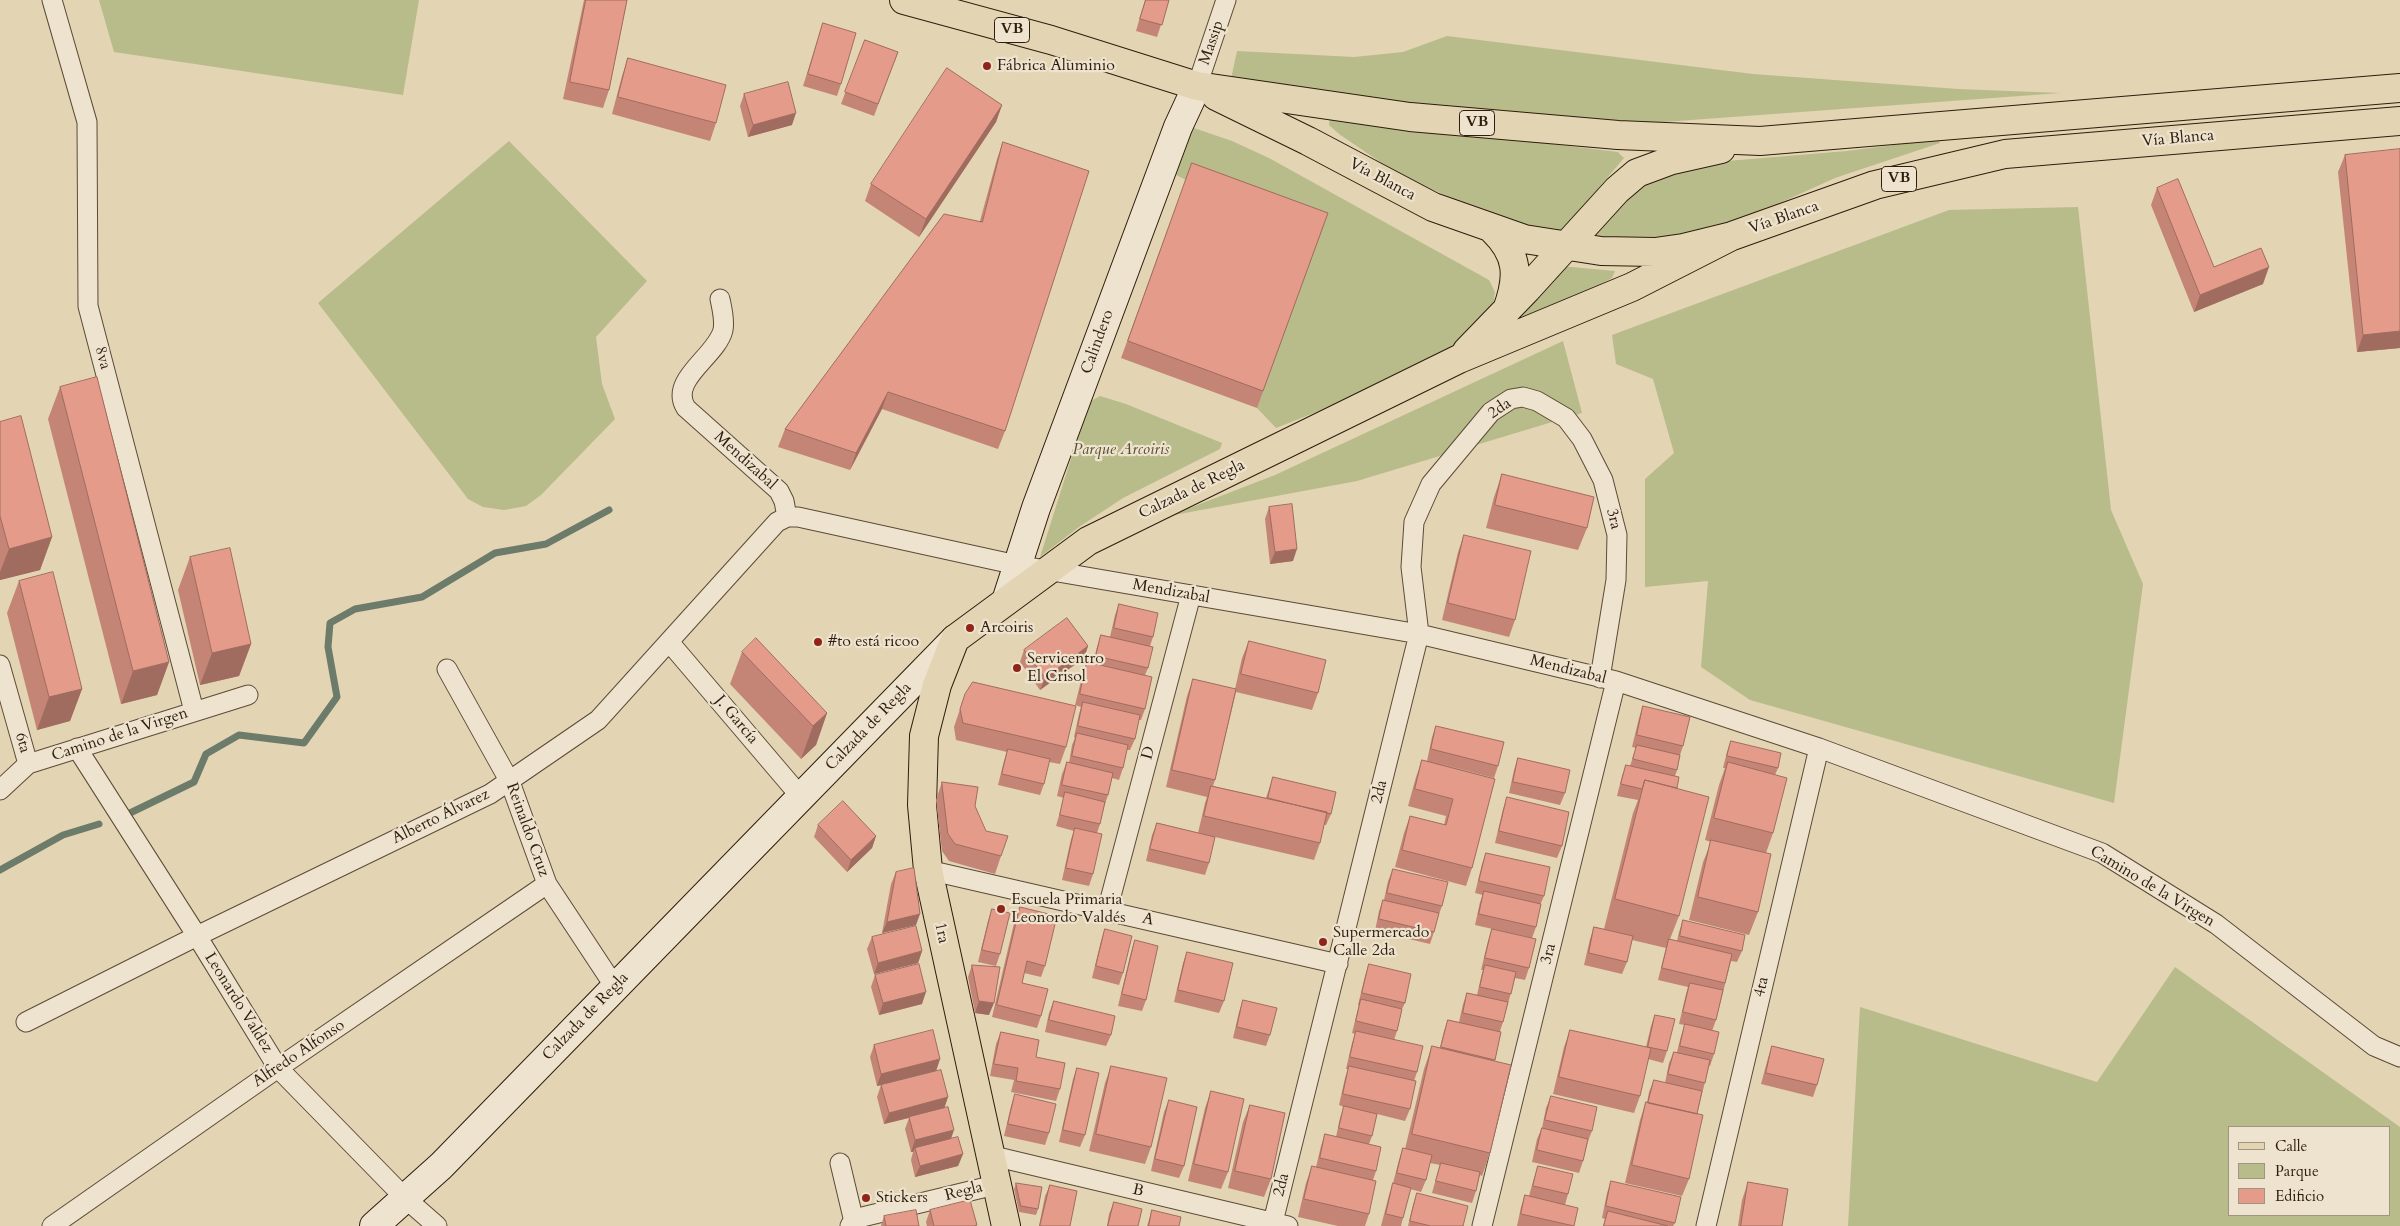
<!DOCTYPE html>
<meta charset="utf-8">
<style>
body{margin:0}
#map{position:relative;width:2400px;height:1226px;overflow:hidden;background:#e3d4b4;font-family:Cardo,serif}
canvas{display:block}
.legend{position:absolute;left:2228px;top:1126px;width:162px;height:90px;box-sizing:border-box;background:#ede3ce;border:1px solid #a19481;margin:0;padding:6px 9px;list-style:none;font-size:15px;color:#2e1d0d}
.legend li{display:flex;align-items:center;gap:10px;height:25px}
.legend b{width:25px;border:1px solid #a19481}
</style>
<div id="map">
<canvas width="2400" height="1226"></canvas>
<ul class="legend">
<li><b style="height:6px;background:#e3d4b4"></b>Calle</li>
<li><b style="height:14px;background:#b8bc8a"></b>Parque</li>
<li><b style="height:14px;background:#e49b89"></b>Edificio</li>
</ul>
</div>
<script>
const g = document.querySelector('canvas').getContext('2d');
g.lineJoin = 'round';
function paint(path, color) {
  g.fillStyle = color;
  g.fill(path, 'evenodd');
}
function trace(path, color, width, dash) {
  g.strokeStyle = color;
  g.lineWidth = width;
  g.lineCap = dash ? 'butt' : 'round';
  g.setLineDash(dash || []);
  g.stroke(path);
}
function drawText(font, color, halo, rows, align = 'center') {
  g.font = font + ' Cardo,serif';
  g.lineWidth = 4.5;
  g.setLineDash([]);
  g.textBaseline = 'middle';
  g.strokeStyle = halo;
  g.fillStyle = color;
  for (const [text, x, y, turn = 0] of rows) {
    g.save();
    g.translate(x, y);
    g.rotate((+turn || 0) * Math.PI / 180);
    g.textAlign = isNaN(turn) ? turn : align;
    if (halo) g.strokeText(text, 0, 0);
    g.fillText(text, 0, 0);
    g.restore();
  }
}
paint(new Path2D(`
 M99 0H419L403 95 114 52Z
 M1447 36 1753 74 1958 89 2061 93 1650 123 1494 112 1337 95 1231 79 1237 51 1354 57 1403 52Z
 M1330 117 1618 152 1624 158 1563 230 1556 232 1492 216 1413 181 1386 166 1339 134 1329 125Z
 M1191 127 1232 141 1269 158 1489 280 1495 292 1493 306 1464 340 1437 358 1377 388 1276 428 1257 408 1186 180 1174 174Z
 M1937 137 1940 143 1835 178 1760 212 1700 232 1674 238 1604 239 1592 235 1626 194 1653 175 1727 161 1847 151 1893 145Z
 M509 141 647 281 596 337 602 384 615 419 541 495 526 506 504 510 483 507 468 499 318 303Z
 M2078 207 2111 510 2143 584 2114 803 1750 700 1701 667 1708 581 1645 587V479L1674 453 1653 379 1616 364 1612 335 1949 210Z
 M1561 266 1615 271 1612 278 1599 285 1515 322 1512 317Z
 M1563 341 1582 413 1357 481 1169 516 1275 475Z
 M1100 396 1126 404 1222 443 1220 449 1123 498 1079 527 1040 557 1089 402Z
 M2175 967 2400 1127V1226H1848L1860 1007 2097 1082ZM2229 1127H2389V1215H2229Z`), '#b8bc8a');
trace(new Path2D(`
 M130 813 194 782 206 754 239 735 304 743 337 697 328 647 330 623 355 609 422 597 495 553 546 544 609 510
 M0 870 63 835 99 824`), '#6c7b6a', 7);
const street = new Path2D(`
 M52 0 87 122 88 306 194 711
 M1197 86 1226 0
 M720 299C722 309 725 320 723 330 717 356 668 380 686 408L779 491 784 501 787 517
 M670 643 801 797
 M0 665 28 764
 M447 669 510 782 547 884 615 987
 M77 748 197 936 278 1068 405 1198 437 1226
 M0 790 28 764 248 695
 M928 870 1338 964
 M1107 911 1191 595
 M26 1022 197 936 490 794 598 720 777 522 787 517H798L1017 565 1419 634 1616 681 1819 748 2102 853 2216 924 2374 1046 2400 1057
 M989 1155 1288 1226
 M840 1163 855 1226
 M52 1226 278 1068 547 884
 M850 1226 854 1219 995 1185
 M1272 1226 1419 634 1411 567 1414 522 1431 484 1491 412 1511 399 1523 397 1537 401 1566 418 1582 439 1603 480 1617 535 1616 580 1600 678
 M1482 1226 1616 681
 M1706 1226 1819 748`);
const secondary = new Path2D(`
 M1006 601 1036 508 1178 127 1197 86
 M374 1226 441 1166 955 639`);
const primary = new Path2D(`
 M904 0 1051 40 1197 86 1410 117 1618 135 1760 141 2400 88
 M1216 96 1308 141 1433 207 1524 239 1601 251 1655 252 1683 248 1732 236 1875 185 2005 154 2400 121
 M1493 230C1519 255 1519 277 1507 310
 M1467 351 1527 289 1617 190 1637 173 1672 160 1721 149
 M1006 1226 928 870 922 805 924 736 937 685 955 639 1088 541 1459 359 1632 287 1732 236`);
trace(street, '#5b4b37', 21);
trace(secondary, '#2e1d0d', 30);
trace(primary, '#2e1d0d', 30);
trace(street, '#ede3ce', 19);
trace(secondary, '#ede3ce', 28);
trace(primary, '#e3d4b4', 28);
paint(new Path2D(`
 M584 0H627L609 90 603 108 563 99Z
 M1145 0H1169L1157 37 1136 31Z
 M823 23 841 84 837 96 803 86Z
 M865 40 898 52 874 116 841 104Z
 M628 58 716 123 710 141 612 114 622 76Z
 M744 94 792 125 748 137 740 106Z
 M1002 105 996 122 919 237 865 201 871 184Z
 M1003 142 1005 431 998 449 882 409 850 470 778 447 785 429 980 221 997 159Z
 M2345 155 2400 348 2357 352 2338 172Z
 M1192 163 1328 213 1257 408 1121 358Z
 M2157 188 2214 267 2263 284 2194 312 2151 205Z
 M60 387 169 662 157 695 121 704 48 419Z
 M0 422 52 537 40 570 0 580Z
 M1502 474 1587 528 1578 550 1486 528 1494 497Z
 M1269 507 1293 561 1270 564 1265 519Z
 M1464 535 1515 620 1509 637 1442 620 1458 552Z
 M190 557 251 644 239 676 200 685 178 590Z
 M19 581 82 689 70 721 37 730 7 613Z
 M1119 604 1153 637 1150 646 1148 668 1145 675V709L1141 720H1139L1135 739 1130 750H1127L1123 768 1119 780 1112 778 1108 795 1104 807 1100 824 1097 833 1093 874 1089 886 1062 880 1071 839 1074 831 1056 826 1064 798 1057 796 1062 774 1067 762 1069 763 1072 745 1075 738 1074 737 1079 714 1081 707 1075 705 1083 673 1087 662 1093 663 1097 647 1101 635 1110 637 1115 615Z
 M1249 641 1318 693 1312 710 1236 692 1215 780 1213 786 1266 798 1273 777 1331 814 1326 825H1324L1320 843 1314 860 1215 837 1209 863 1205 875 1146 861 1152 835 1157 823 1198 833 1205 803 1207 797 1166 787 1187 696 1193 679 1235 689 1242 658Z
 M1088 646 1084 658 1040 690 1020 662 1024 650Z
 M742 652 827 713 816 745 801 759 730 684Z
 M965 694 1066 747 1060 764 1049 762 1044 784 1040 795 998 785 1004 761 1007 752 956 740 954 727Z
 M1643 706 1683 746 1680 755 1677 770 1675 776 1677 788 1679 916 1670 939 1677 941 1679 932 1683 920 1742 951 1737 962 1731 961 1716 1020 1712 1031 1714 1054 1710 1066H1709L1697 1114 1689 1179 1682 1196 1625 1183 1640 1120 1646 1102 1647 1103 1649 1092 1654 1080 1665 1083 1669 1063 1674 1052H1677L1681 1036 1685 1025 1679 1024 1686 994 1688 987 1658 980 1666 948 1632 940 1627 962 1622 974 1584 965 1590 939 1594 927 1604 929 1633 813 1638 800 1617 796 1622 776 1626 765 1630 766 1636 748 1632 747 1639 718Z
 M1436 726 1498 766 1494 778 1437 763 1495 779 1472 868 1466 886 1395 867 1404 833 1410 816 1444 825 1446 816 1408 806 1416 777 1422 760 1427 761 1432 737Z
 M1731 741 1778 768 1775 775 1773 833 1766 853 1758 912 1749 935 1689 920 1703 862 1711 842 1705 840 1719 785 1725 768H1723L1727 752Z
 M1518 758 1565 793 1560 805 1509 793 1514 770Z
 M942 782 986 831 1001 856 995 874 949 861 942 851 936 800Z
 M1507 797 1562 846 1557 858 1495 843 1503 809Z
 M818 825 876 836 872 848 847 872 814 837Z
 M1486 853 1544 896 1541 903 1536 927 1532 938 1475 925 1480 902 1483 895 1475 893 1482 864Z
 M1393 869 1442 906 1438 917 1434 932 1430 944 1375 931 1379 911 1383 900H1384L1388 881Z
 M896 872 916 925 882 933 891 884Z
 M1020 907 1045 966 1041 977 1024 973 1022 983 1041 1016 1037 1028 992 1017 1015 919Z
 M992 909 1000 954 996 966 978 962 988 921Z
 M1105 929 1123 973 1119 985 1092 978 1101 941Z
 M1492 929 1529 968 1525 980 1515 978 1503 1022 1500 1031 1501 1032 1495 1061 1490 1153 1482 1176 1480 1175 1476 1191 1472 1203 1432 1193 1437 1175 1440 1165 1430 1163 1426 1180 1421 1192 1410 1189 1403 1218 1401 1226H1381L1389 1195 1393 1183 1399 1160 1403 1148 1405 1149 1424 1069 1432 1046 1440 1048 1444 1031 1448 1020 1459 1022 1463 1004 1467 993 1477 995 1481 977 1483 970H1481L1488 941Z
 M872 937 922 951 918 963 874 974 867 949Z
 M1135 940 1146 1000 1142 1011 1118 1006 1131 952Z
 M1187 952 1224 1001 1219 1013 1174 1002 1183 963Z
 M1369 964 1405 1003 1402 1009 1397 1031 1394 1040 1417 1072 1414 1081 1410 1109 1405 1121 1377 1114 1372 1136 1369 1144 1376 1171 1373 1180 1369 1214 1365 1226H1338L1298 1217 1306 1183 1312 1166 1316 1167 1321 1146 1325 1134 1336 1137 1340 1118 1344 1107 1339 1105 1345 1078 1348 1069H1346L1352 1043 1355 1034 1352 1033 1359 1005H1358L1365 976Z
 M972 965 989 1015 975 1013 968 977Z
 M875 975 922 1004 879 1015 871 987Z
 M1243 1000 1270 1035 1266 1046 1233 1038 1239 1012Z
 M1054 1001 1111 1035 1106 1046 1045 1032 1049 1013Z
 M1655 1015 1667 1051 1663 1063 1648 1059 1640 1096 1634 1113 1553 1094 1564 1047 1570 1030 1646 1047 1651 1026Z
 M1001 1032 1036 1057 1060 1089 1056 1101 1011 1092 1014 1080 990 1076 996 1044Z
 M874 1045 940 1059 936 1071 877 1086 870 1057Z
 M1772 1046 1817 1085 1813 1097 1761 1084 1768 1058Z
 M1111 1066 1151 1147 1145 1164 1089 1151 1105 1083Z
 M1077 1068 1085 1135 1080 1147 1059 1142 1073 1079Z
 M881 1085 948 1097 944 1108 951 1139 963 1154 958 1166 915 1177 911 1160 913 1152H911L905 1129 909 1118 884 1124 877 1097Z
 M1211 1091 1228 1172 1221 1189 1188 1181 1205 1108Z
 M1015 1094 1049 1133 1045 1145 1004 1136 1011 1106Z
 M1551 1096 1592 1131 1588 1141 1583 1161 1579 1173 1532 1162 1537 1139 1542 1128 1546 1108Z
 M1169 1100 1184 1166 1179 1178 1151 1171 1164 1112Z
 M1250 1105 1271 1179 1264 1197 1228 1188 1243 1122Z
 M1538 1166 1568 1194 1565 1205 1574 1226H1517L1521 1207 1525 1195 1529 1196 1534 1178Z
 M1611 1181 1675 1223 1673 1226H1603L1605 1219 1602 1218 1607 1193Z
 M1748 1182 1782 1226H1738L1742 1200Z
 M1016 1183 1038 1209 1036 1215 1019 1212 1014 1189Z
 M1050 1185 1070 1226H1039L1045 1196Z
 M1417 1193 1463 1226H1408L1413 1205Z
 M1114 1202 1138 1226H1107L1109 1214Z
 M930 1210 977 1226H927L926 1222Z
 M1152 1210 1179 1226H1147Z
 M884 1216 919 1226H881Z`), '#c48576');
paint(new Path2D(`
 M1002 105 996 122 919 237 926 219Z
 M796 113 792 125 748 137 753 125Z
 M2269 267 2263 284 2194 312 2200 295Z
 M2400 331V348L2357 352 2363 335Z
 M888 392 882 409 850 470 856 453Z
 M52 537 40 570 0 580V572L9 549Z
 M1297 549 1293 561 1270 564 1275 552Z
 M251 644 239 676 200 685 212 653Z
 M1088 646 1084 658 1040 690 1045 678Z
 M169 662 157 695 121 704 133 671Z
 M82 689 70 721 37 730 49 697Z
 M827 713 816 745 801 759 813 726Z
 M876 836 872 848 847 872 851 860Z
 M920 914 916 925 882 933 887 922Z
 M922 951 918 963 874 974 878 963Z
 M926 992 922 1004 879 1015 883 1003Z
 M979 1001 994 1003 989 1015 975 1013Z
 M940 1059 936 1071 877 1086 881 1074Z
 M948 1097 944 1109 884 1124 889 1113Z
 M954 1130 950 1142 915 1148 913 1152H911L915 1140Z
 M963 1154 958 1166 915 1177 920 1166Z`), '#a06c60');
const building = new Path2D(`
 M586 0H627L609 90 570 82Z
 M1146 0H1169L1162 25 1140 19Z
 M823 23 856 33 841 84 808 74Z
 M865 40 898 52 878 104 845 92Z
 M628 58 726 85 716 123 618 97Z
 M947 68 1002 105 926 219 871 184Z
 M788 82 796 113 753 125 744 94Z
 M1003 142 1089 171 1005 431 888 392 856 453 785 429 944 214 982 222Z
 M2400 149V331L2363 335 2345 155Z
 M1192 163 1328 213 1263 391 1128 341Z
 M2178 179 2214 267 2261 248 2269 267 2200 295 2157 188Z
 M97 377 169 662 133 671 60 387Z
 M21 416 52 537 9 549 0 516V422Z
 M1502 474 1594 497 1587 528 1495 505Z
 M1292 504 1297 549 1275 552 1269 507Z
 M1464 535 1531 551 1515 620 1448 603Z
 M230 548 251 644 212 653 190 557Z
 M53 572 82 689 49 697 19 581Z
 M1119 604 1158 613 1153 637 1114 628Z
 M1067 618 1088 646 1045 678 1024 650Z
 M1101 635 1153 647 1148 668 1096 656Z
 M756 638 827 713 813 726 742 652Z
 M1249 641 1326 660 1318 693 1241 674Z
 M1087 662 1152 677 1145 709 1080 694Z
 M1193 679 1236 689 1215 780 1172 770Z
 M973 682 1076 706 1066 747 963 723 960 709 965 694Z
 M1083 702 1140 715 1135 739 1078 726Z
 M1643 706 1690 717 1683 746 1637 735Z
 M1436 726 1504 742 1498 766 1431 749Z
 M1077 733 1128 745 1123 768 1072 756Z
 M1731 741 1781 753 1778 768 1727 756Z
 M1637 745 1680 755 1677 770 1633 759Z
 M1008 749 1050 759 1044 784 1002 774Z
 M1518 758 1570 770 1565 793 1513 782Z
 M1422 760 1495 779 1472 868 1402 850 1410 816 1446 825 1453 799 1415 789Z
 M1067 762 1113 773 1108 795 1062 785Z
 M1728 762 1787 778 1773 833 1714 818Z
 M1626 765 1679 777 1677 788 1645 780 1642 789 1621 784Z
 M1273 777 1336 792 1331 814 1268 798Z
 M1645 780 1709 797 1679 916 1615 899Z
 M942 782 978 787 975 806 986 831 1008 836 1001 856 955 844 948 834Z
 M1211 786 1327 812 1320 843 1204 816Z
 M1065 792 1105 802 1100 824 1060 815Z
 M1507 797 1569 812 1562 846 1499 831Z
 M843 801 876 836 851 860 818 825Z
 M1157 823 1215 837 1209 863 1150 849Z
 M1075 828 1102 834 1093 874 1066 868Z
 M1711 840 1771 854 1758 912 1698 897Z
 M1486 853 1550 867 1544 896 1479 881Z
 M914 868 920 914 887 922 896 872Z
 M1393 869 1448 882 1442 906 1387 893Z
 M1484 891 1541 904 1536 927 1479 914Z
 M1383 900 1439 913 1434 932 1379 919Z
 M1020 907 1057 916 1045 966 1027 961 1022 983 1048 989 1041 1016 997 1005Z
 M992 909 1010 913 1000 954 982 950Z
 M1683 920 1745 935 1742 951 1680 936Z
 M916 926 922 951 878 963 872 937Z
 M1594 927 1633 936 1627 962 1589 953Z
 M1105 929 1132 936 1123 973 1096 966Z
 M1492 929 1536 939 1529 968 1485 958Z
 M1669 939 1732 954 1725 983 1662 968Z
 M1135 940 1158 946 1146 1000 1122 994Z
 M1187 952 1233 963 1224 1001 1178 990Z
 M919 964 926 992 883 1003 875 975Z
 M1369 964 1411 974 1405 1003 1362 993Z
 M972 965 1000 967 994 1003 979 1001Z
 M1485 965 1516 972 1511 994 1480 987Z
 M1690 983 1723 990 1716 1020 1683 1012Z
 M1467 993 1508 1002 1503 1022 1463 1013Z
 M1361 999 1402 1009 1397 1031 1356 1021Z
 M1243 1000 1277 1008 1270 1035 1237 1027Z
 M1054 1001 1115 1016 1111 1035 1049 1020Z
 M1655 1015 1675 1019 1667 1051 1648 1047Z
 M1448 1020 1501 1032 1495 1060 1441 1047Z
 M1685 1024 1719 1032 1714 1054 1680 1046Z
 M933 1030 940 1059 881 1074 874 1045Z
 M1570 1030 1651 1048 1640 1096 1559 1077Z
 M1356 1031 1423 1046 1417 1072 1350 1057Z
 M1001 1032 1039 1040 1036 1057 1065 1063 1060 1089 1016 1081 1018 1068 994 1064Z
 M1432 1046 1511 1065 1490 1153 1412 1134Z
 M1772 1046 1824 1059 1817 1085 1766 1073Z
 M1674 1052 1710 1060 1705 1083 1668 1074Z
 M1111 1066 1167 1078 1151 1147 1096 1134Z
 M1349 1066 1416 1081 1410 1109 1343 1094Z
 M1077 1068 1099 1073 1085 1135 1063 1130Z
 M941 1070 948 1097 889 1113 881 1085Z
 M1654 1080 1702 1091 1697 1114 1648 1103Z
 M1211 1091 1244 1099 1228 1172 1194 1164Z
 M1015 1094 1056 1104 1049 1133 1008 1124Z
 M1551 1096 1597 1107 1592 1131 1545 1120Z
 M1169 1100 1197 1107 1184 1166 1155 1159Z
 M1646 1102 1703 1115 1689 1179 1632 1165Z
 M1250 1105 1285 1113 1271 1179 1235 1171Z
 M1344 1106 1377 1114 1372 1136 1339 1128Z
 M948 1107 954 1130 915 1140 909 1117Z
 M1542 1128 1588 1139 1583 1161 1537 1150Z
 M1325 1134 1381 1147 1376 1171 1320 1158Z
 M958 1137 963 1154 920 1166 915 1148Z
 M1403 1148 1432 1155 1426 1180 1397 1173Z
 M1441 1163 1480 1172 1476 1191 1436 1181Z
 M1312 1166 1376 1181 1369 1214 1304 1199Z
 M1538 1166 1573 1174 1568 1194 1533 1186Z
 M1611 1181 1681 1197 1675 1223 1606 1206Z
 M1748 1182 1788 1189 1782 1226H1741Z
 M1016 1183 1042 1187 1038 1209 1021 1206Z
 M1393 1183 1411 1188 1403 1218 1386 1214Z
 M1050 1185 1077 1191 1070 1226H1040Z
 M1417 1193 1468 1206 1463 1226H1431L1410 1221Z
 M1525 1195 1578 1208 1574 1226 1521 1214Z
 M970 1200 977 1225 974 1226H934L930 1210Z
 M1114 1202 1142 1209 1138 1226H1108Z
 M916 1210 919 1226H886L884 1216Z
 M1152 1210 1181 1217 1179 1226H1149Z
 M1608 1211 1668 1226H1604Z`);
paint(building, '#e49b89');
trace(building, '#a06c60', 1);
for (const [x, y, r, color] of [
 [987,66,5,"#8f2418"],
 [970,628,5,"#8f2418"],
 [818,642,5,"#8f2418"],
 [1017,668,5,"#8f2418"],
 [1001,909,5,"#8f2418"],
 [1323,942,5,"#8f2418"],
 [866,1198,5,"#8f2418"]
]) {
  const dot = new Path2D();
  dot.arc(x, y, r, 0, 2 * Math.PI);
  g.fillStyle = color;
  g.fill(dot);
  trace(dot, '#ede3ce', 2);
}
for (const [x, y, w] of [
 [1012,30,35],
 [1477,123,35],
 [1899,179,35]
]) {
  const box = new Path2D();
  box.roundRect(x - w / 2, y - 12.5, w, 25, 4);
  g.fillStyle = '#ede3ce';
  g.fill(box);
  trace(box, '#2e1d0d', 1);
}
drawText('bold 15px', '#2e1d0d', null, [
 ["VB",1012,30],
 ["VB",1477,123],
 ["VB",1899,179]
]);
drawText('16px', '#2e1d0d', '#ede3ce', [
 ["Massip",1212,43,-71],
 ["Vía Blanca",2178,139,-5],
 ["Vía Blanca",1382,180,28],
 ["Vía Blanca",1784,218,-19],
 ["Calindero",1098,342,-70],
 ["8va",102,358,75],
 ["2da",1500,409,-34],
 ["Mendizabal",745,461,42],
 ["Calzada de Regla",1192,490,-26],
 ["3ra",1613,519,77],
 ["Mendizabal",1171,592,10],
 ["Mendizabal",1568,670,14],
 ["J. García",736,720,50],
 ["Calzada de Regla",869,727,-46],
 ["Camino de la Virgen",120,735,-18],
 ["6ta",22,743,74],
 ["D",1149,753,-75],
 ["2da",1380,792,-76],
 ["Alberto Álvarez",441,817,-26],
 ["Reinaldo Cruz",527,830,70],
 ["Camino de la Virgen",2152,887,31],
 ["A",1148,920,13],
 ["1ra",941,933,78],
 ["3ra",1549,954,-76],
 ["4ta",1762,987,-77],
 ["Leonardo Valdez",238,1003,58],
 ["Calzada de Regla",586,1017,-46],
 ["Alfredo Alfonso",299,1054,-34],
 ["2da",1282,1185,-76],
 ["B",1138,1191,13],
 ["Regla",964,1192,-14]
]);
drawText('16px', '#2e1d0d', '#ede3ce', [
 ["Fábrica Aluminio",997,66],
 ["Arcoiris",980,628],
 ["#to está ricoo",828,642],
 ["Servicentro",1027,659],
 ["El Crisol",1027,677],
 ["Escuela Primaria",1011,900],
 ["Leonordo Valdés",1011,918],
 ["Supermercado",1333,933],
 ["Calle 2da",1333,951],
 ["Stickers",876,1198]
], 'left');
drawText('italic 16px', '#574d32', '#ede3ce', [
 ["Parque Arcoiris",1121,450]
]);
</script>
